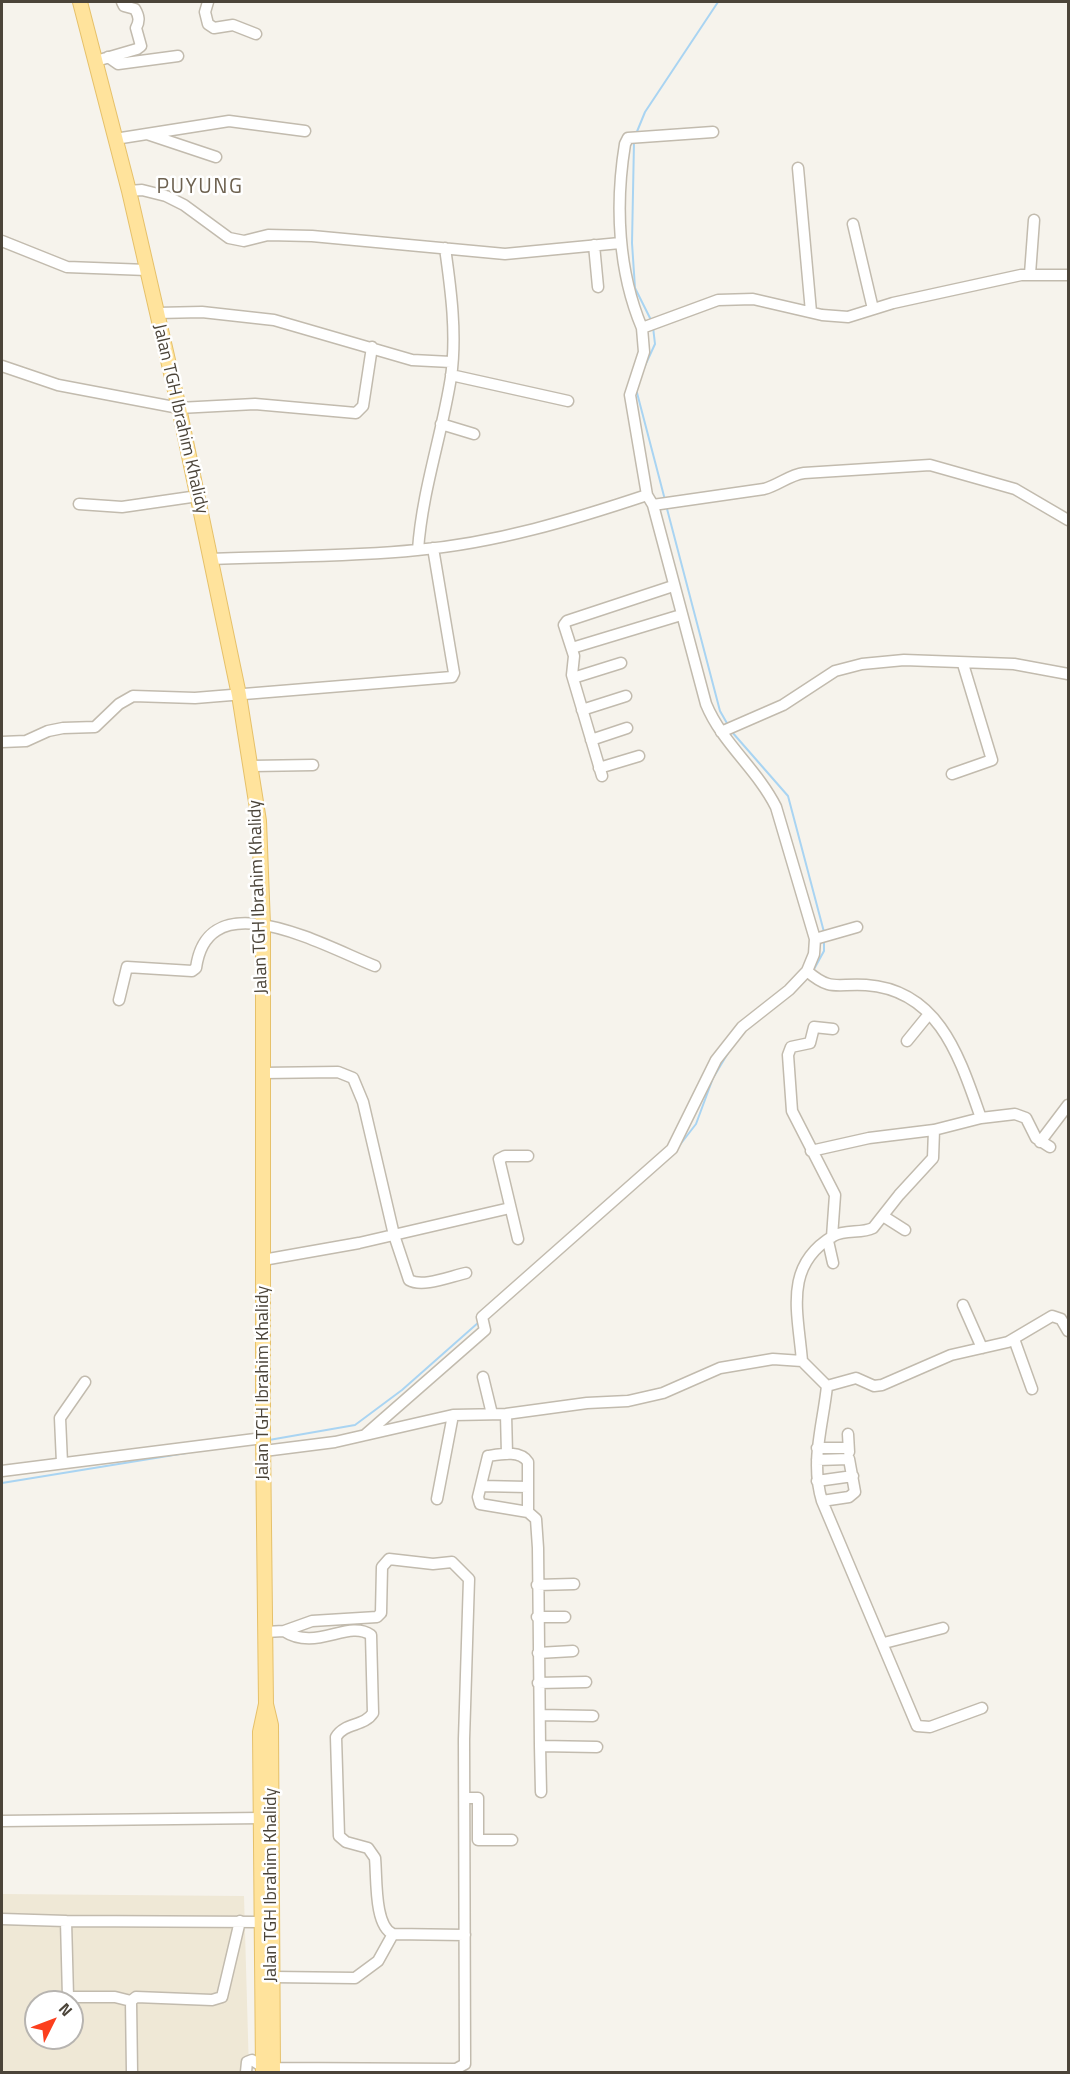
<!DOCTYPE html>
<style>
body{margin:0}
#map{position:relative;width:1070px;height:2074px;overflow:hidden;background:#f6f3ec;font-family:"Titillium Web",sans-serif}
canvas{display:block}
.frame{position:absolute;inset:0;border:3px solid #4b4439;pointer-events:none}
.north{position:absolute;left:24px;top:1990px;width:60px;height:60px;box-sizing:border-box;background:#fff;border:2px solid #b7b4b0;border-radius:50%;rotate:48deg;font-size:16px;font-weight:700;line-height:24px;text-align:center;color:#4b4439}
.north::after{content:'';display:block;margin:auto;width:21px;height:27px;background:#fc3f1d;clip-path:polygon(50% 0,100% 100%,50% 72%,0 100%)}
</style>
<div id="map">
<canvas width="1070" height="2074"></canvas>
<div class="frame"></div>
<div class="north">N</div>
</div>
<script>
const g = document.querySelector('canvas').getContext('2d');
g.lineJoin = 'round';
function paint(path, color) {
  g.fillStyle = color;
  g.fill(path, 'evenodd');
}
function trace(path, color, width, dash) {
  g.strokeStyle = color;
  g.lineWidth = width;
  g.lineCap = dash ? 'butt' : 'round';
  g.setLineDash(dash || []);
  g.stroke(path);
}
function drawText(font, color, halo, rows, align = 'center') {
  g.font = font + ' "Titillium Web",sans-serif';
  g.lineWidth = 5;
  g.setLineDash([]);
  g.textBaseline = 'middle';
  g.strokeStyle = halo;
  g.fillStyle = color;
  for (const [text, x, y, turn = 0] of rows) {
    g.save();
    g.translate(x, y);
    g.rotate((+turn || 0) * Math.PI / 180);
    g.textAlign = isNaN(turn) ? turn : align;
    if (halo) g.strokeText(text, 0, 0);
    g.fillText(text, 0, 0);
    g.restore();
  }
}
paint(new Path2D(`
 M2 1894 244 1896 249 2072H2ZM36 2002H72V2038H36Z`), '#efe8d6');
trace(new Path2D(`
 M636 134 645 112 718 2
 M634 142 632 243 635 288 652 322
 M643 370 655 344 653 327
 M636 389 665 500
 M666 505 720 711 728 725
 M732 732 788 796 824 932
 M813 971 824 951V941
 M679 1146 696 1124 713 1078 728 1053
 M269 1440 355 1425 402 1390 479 1322
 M2 1483 186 1453`), '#a9d4f2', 2);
const minor = new Path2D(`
 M208 2 205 12 208 24 214 28 233 25 256 34
 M108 57 118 64 178 56
 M96 61 137 49 141 46 136 28C140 21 139 16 135 9L124 6 122 2
 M147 134 216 157
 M115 139 229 121 305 131
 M798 168 811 312
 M129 191 142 190 166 196 184 205 229 238 244 241 268 235 312 236 505 254 620 243
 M853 224 873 309
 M2 241 67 267 147 270
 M594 245 598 287
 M1030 274 1034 220
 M157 313 202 312 274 320 412 360 451 362
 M642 328C618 271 615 205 625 144L628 138 713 132
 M2 366 58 385 179 408 255 404 356 413 363 406 372 347
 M451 375 568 401
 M441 424 474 434
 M79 504 122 507 198 496
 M653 505 764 489C779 485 789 475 804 473L930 465 1015 489 1068 520
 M418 550C422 491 442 435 451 377 457 335 451 290 445 248
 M211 559C280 556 349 557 417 550 496 543 572 520 647 495L630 395 644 352 642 328 718 300 753 299 822 315 848 317 893 303 1021 275H1068
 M572 648 681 615
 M573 678 621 663
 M582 710 626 696
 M721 732 783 705 835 671 862 664 904 660 1014 664 1068 674
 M591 740 627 728
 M2 742 26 741 48 731 63 728 95 727 119 704 133 696 195 698 452 677 454 673 433 548
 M252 766 313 765
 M599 768 639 756
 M952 774 992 760 963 664
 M602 776 572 675 574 656 564 625 567 621 673 586
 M815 939 857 927
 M807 971C831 992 837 983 866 985 940 990 960 1059 981 1118
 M119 1000 127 967 192 971 196 968C208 879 326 947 375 966
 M907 1041 929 1014
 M262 1073 338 1072 353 1078 363 1102 394 1235 409 1280C423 1288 451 1276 466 1273
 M1040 1142 1068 1105
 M811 1151 869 1138 934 1130 981 1118 1015 1114 1026 1118 1036 1138 1050 1147
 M883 1216 905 1230
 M832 1237 835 1195 792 1111 788 1055 791 1047 810 1043 814 1027 833 1029
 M518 1239 499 1159 505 1156H528
 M828 1241 833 1263
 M263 1260 359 1243 510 1208
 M963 1305 982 1348
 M1014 1339 1032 1389
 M802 1361C798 1312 783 1266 833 1236 846 1229 861 1234 873 1228L899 1195 933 1158 934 1130
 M483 1377 492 1414
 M827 1386 856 1378 874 1386 882 1385 951 1355 1008 1342 1052 1316 1061 1319 1068 1331
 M506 1414 507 1454
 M848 1434 849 1452
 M365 1435 485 1330 482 1317 672 1149 716 1060 742 1027 789 990 807 971 814 954 815 939 776 807C757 769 722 743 706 704L653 505 647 495
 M817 1448H848
 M264 1451 335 1442 453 1415 506 1414 587 1403 628 1401 663 1393 720 1368 773 1359 802 1361 827 1386C823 1425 810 1462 822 1501L917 1726 930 1727 982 1708
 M817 1460 849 1459 855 1492 849 1497 822 1501
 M62 1463 60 1418 85 1382
 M2 1471 263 1438
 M817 1481 853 1476
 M481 1486 528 1487
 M437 1499 453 1415
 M528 1512 480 1504 478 1497 488 1456C501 1454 520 1450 528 1462V1512L536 1519 538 1548 540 1746 597 1747
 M537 1585 574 1584
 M537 1617H565
 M284 1631C316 1652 348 1619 371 1635L373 1713C364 1727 345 1722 336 1737L339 1836 346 1842 368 1848 375 1858C377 1878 374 1926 393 1934L465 1935
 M884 1643 943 1628
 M538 1653 573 1651
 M538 1683 586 1682
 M540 1715 593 1716
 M540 1746 541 1792
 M466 1798H478V1840H512
 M2 1821 262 1818
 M2 1919 66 1921
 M273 1977 355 1978 378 1961 393 1934
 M131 2001 136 1997 212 2000 222 1997 240 1921
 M132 2072 131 2001 115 1997H68L66 1921 262 1922
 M246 2072 247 2062 252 2060 263 2067 272 2068 456 2069 465 2064 464 1739 469 1579 452 1562 433 1564 389 1559 382 1567 381 1613 377 1617 312 1621 284 1631 265 1632`);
const major = new Path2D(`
 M80 2 129 191 179 408 239 695 259 821 263 925V1438L266 1704 260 1732 263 2072
 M266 1704 271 1725 273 2072`);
trace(minor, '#c2bbae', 13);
trace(major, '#e6c16a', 16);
trace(minor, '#fff', 10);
trace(major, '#ffe39c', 14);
drawText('18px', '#4b4439', '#fff', [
 ["Jalan TGH Ibrahim Khalidy",180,419,77],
 ["Jalan TGH Ibrahim Khalidy",259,897,-92],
 ["Jalan TGH Ibrahim Khalidy",264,1383,-90],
 ["Jalan TGH Ibrahim Khalidy",272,1885,-90]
]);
g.letterSpacing = '1.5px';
drawText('21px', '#6e6250', '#fff', [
 ["PUYUNG",200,188]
]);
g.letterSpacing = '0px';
</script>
